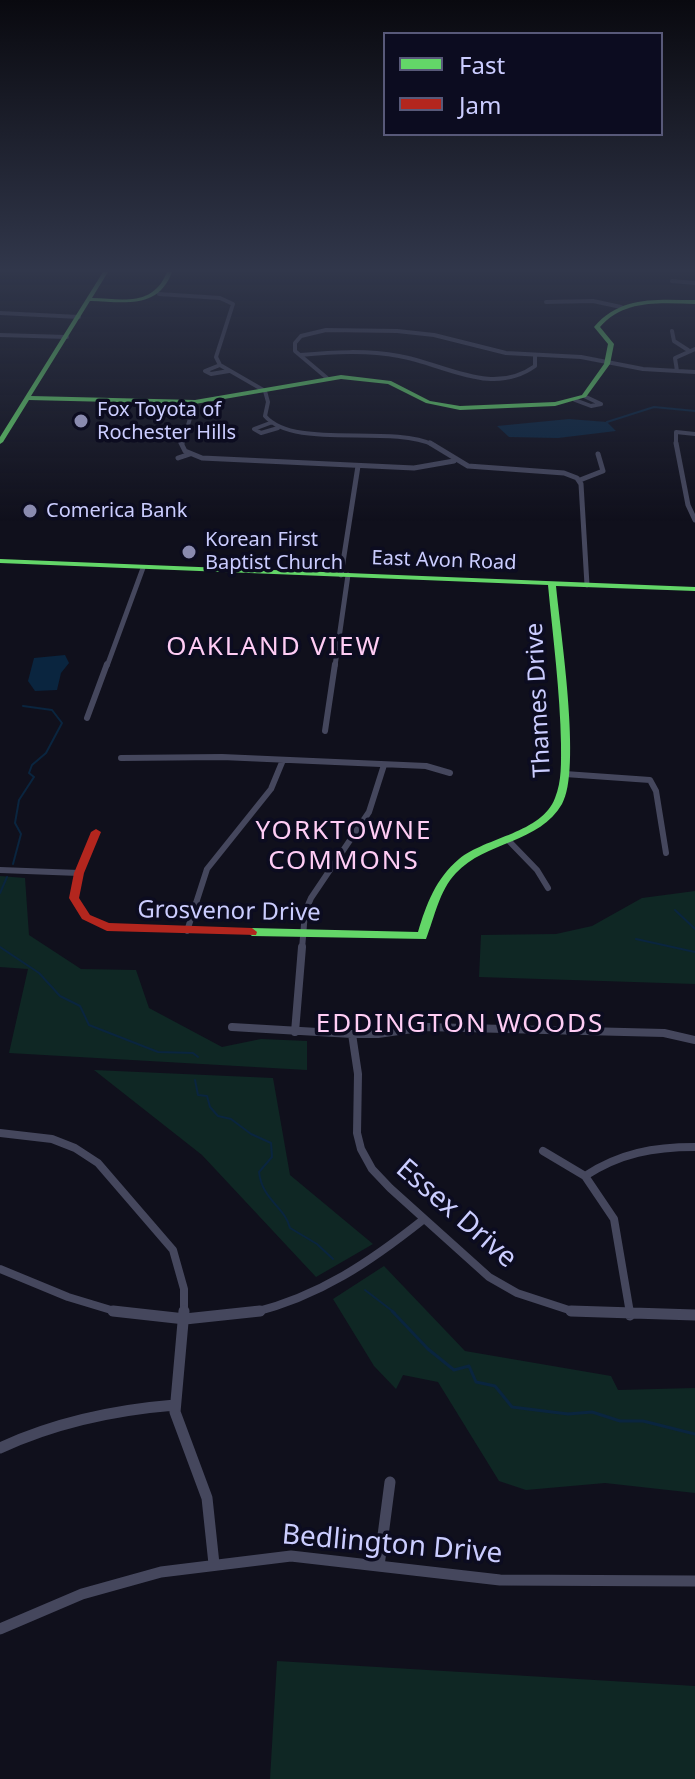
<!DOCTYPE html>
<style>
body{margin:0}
#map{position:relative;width:695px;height:1779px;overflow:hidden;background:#10101c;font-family:"Noto Sans",sans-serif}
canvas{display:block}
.legend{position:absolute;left:383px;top:32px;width:280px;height:104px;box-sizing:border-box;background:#0c0c20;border:2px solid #585979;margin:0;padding:10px 14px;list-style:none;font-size:24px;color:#cbcdff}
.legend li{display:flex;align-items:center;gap:16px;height:40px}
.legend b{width:40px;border:2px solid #585979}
</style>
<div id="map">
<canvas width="695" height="1779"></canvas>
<ul class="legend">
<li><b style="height:10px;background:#63d668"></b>Fast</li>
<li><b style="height:10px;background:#b3261e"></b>Jam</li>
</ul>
</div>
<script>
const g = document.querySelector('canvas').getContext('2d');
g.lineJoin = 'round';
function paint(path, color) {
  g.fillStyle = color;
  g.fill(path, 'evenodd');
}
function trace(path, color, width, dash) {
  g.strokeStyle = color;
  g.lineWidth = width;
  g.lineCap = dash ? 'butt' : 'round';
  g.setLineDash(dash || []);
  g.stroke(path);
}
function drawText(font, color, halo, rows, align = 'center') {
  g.font = font + ' "Noto Sans",sans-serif';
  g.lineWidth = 7;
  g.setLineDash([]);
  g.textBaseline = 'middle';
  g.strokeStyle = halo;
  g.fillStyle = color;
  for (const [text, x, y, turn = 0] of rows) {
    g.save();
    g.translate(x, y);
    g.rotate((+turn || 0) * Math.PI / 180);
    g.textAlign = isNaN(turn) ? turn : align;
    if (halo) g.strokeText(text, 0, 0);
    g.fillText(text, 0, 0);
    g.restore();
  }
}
paint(new Path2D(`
 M0 876 25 878 29 935 81 969 136 970 149 1008 222 1047 261 1039 307 1041V1070L9 1053 28 969 0 967Z
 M695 891V984L479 977 481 935 556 934 592 926 642 898Z
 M94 1070 273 1078 290 1175 373 1244 316 1277 202 1155Z
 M384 1266 465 1351 611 1376 618 1390 695 1388V1493L605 1483 526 1490 499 1481 438 1382 403 1375 396 1389 374 1366 333 1299Z
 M277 1661 695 1686V1779H270Z`), '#0f2724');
paint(new Path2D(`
 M569 419 607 422 616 431 558 438 509 437 497 426Z
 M65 655 69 663 61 673 57 690 35 691 28 681 34 658Z`), '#0a253f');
trace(new Path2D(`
 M607 422 654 407 695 411
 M13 864 21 834 15 823 19 800 34 777 29 773 32 765 46 753 62 723 52 710 23 706
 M0 893 7 877
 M675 910 695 929
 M636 939 695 952
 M0 947 39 973 60 996 80 1006 89 1025 158 1052 193 1053 198 1057
 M195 1080 198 1095 207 1096 210 1107 218 1116 231 1119 251 1134 271 1143 272 1157 259 1172C262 1200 285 1207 290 1228L317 1244 333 1259
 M365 1290 395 1313`), '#0a253f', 2);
trace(new Path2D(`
 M392 1311 428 1349 454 1370 469 1366 476 1382 495 1386 512 1407 568 1414 592 1412 620 1421H643L695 1434`), '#0a253f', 3);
trace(new Path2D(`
 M672 281 695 283
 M159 294 220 298 233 304 216 357 220 365 265 391 268 402 265 416C294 450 388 424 434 445
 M546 302 593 301 621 307
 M0 313 79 317
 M672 331 674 341 688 350
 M0 335 67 337
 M300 355C333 352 367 350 399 356 445 364 492 397 535 366V355
 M220 365 205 371 211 374 229 371
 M677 371 675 358 695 349
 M327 378 295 351V343L301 336 326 330 397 331 434 335 506 353 581 357 643 369 695 372
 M575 400 591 406 601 404 584 396
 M270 423 254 429 261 433 278 428
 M182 445 195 402
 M676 445V432L695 434`), '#45475d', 4);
trace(new Path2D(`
 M181 443 185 451 202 458 414 468 454 461
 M430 443 468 466 564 473 577 478 581 484 587 585
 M676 443 688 505 695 520
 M178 458 190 454
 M580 480 603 471 598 454
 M341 575 358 466
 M107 666 143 568
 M335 666 348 575`), '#45475d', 5);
trace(new Path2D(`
 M87 718 107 664
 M325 731 335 664
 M121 758 222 757 426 766 450 773
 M565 774 650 780 656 791 666 853
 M507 839 537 870 548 888
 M0 870 79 873
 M187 931 207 869 271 789 283 760
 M302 949 305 912 311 898 369 812 384 765`), '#45475d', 6);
trace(new Path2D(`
 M232 1027 352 1034H378L426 1027 664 1033 695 1040
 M295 1032 302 947
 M352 1034 358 1074 357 1133 361 1149 372 1169 390 1188 489 1277 517 1293 572 1311 628 1313
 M0 1133 52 1139 75 1148 98 1163 173 1250 184 1289V1313
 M543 1151 585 1176 614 1219 630 1313
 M585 1176C620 1153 654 1147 695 1147
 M0 1269 68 1297 121 1313
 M252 1313C320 1296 370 1262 424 1219`), '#45475d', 8);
trace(new Path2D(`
 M113 1311 185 1319 260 1311
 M184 1311 175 1412 207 1498 214 1564
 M571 1311 695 1315
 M629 1311 630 1315
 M0 1448C56 1422 113 1410 175 1405
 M379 1566 390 1482
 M0 1629 82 1594 161 1572 291 1556 500 1580 695 1581`), '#45475d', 11);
paint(new Path2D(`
 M103 272H108L92 298C123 299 153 307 167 272H172C158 310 124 302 90 301L31 396 195 400 341 375 391 381 430 401 460 406 555 402 582 395 604 364 608 344 594 327C621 295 657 300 695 300V304C661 303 624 299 600 327L614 344 610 364 586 397 555 406 460 410 426 403 388 384 341 379 195 404 29 400 3 442 0 444V437Z
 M0 559 695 587V591L556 586C560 629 582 771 562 804 540 843 486 841 456 873 439 891 435 916 426 939L252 936 247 932 252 928 418 932C426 905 436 878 459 859 486 837 542 833 555 798 562 781 561 762 561 744 560 691 553 638 548 585L0 563Z`), '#63d668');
paint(new Path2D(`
 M96 829 101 832 84 873 79 898 90 915 109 923 252 928 257 932 256 935 107 931 82 919 69 898 74 873 91 832Z`), '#b3261e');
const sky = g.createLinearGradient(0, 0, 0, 521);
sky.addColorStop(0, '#09090f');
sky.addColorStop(0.52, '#31374b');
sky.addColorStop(1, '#31374b00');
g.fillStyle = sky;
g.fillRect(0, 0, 695, 521);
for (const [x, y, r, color] of [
 [81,421,8,"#8a8bb0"],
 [30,511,8,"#8a8bb0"],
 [189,552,8,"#8a8bb0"]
]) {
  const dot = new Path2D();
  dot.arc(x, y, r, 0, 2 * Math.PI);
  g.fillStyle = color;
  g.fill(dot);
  trace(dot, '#0c0c20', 3);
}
drawText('20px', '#cbcdff', '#0c0c20', [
 ["Fox Toyota of",97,410],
 ["Rochester Hills",97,433],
 ["Comerica Bank",46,511],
 ["Korean First",205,540],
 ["Baptist Church",205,563]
], 'left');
drawText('20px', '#cbcdff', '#0c0c20', [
 ["East Avon Road",444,561,2]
]);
drawText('24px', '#cbcdff', '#0c0c20', [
 ["Thames Drive",539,700,-93],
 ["Grosvenor Drive",229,912,1]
]);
g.letterSpacing = '2px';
drawText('26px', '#ffcdf5', '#0c0c20', [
 ["OAKLAND VIEW",274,648],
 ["YORKTOWNE",344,832],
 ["COMMONS",344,862],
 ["EDDINGTON WOODS",460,1025]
]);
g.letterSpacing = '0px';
drawText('28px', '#cbcdff', '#0c0c20', [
 ["Essex Drive",456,1214,41],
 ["Bedlington Drive",392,1545,5]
]);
</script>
